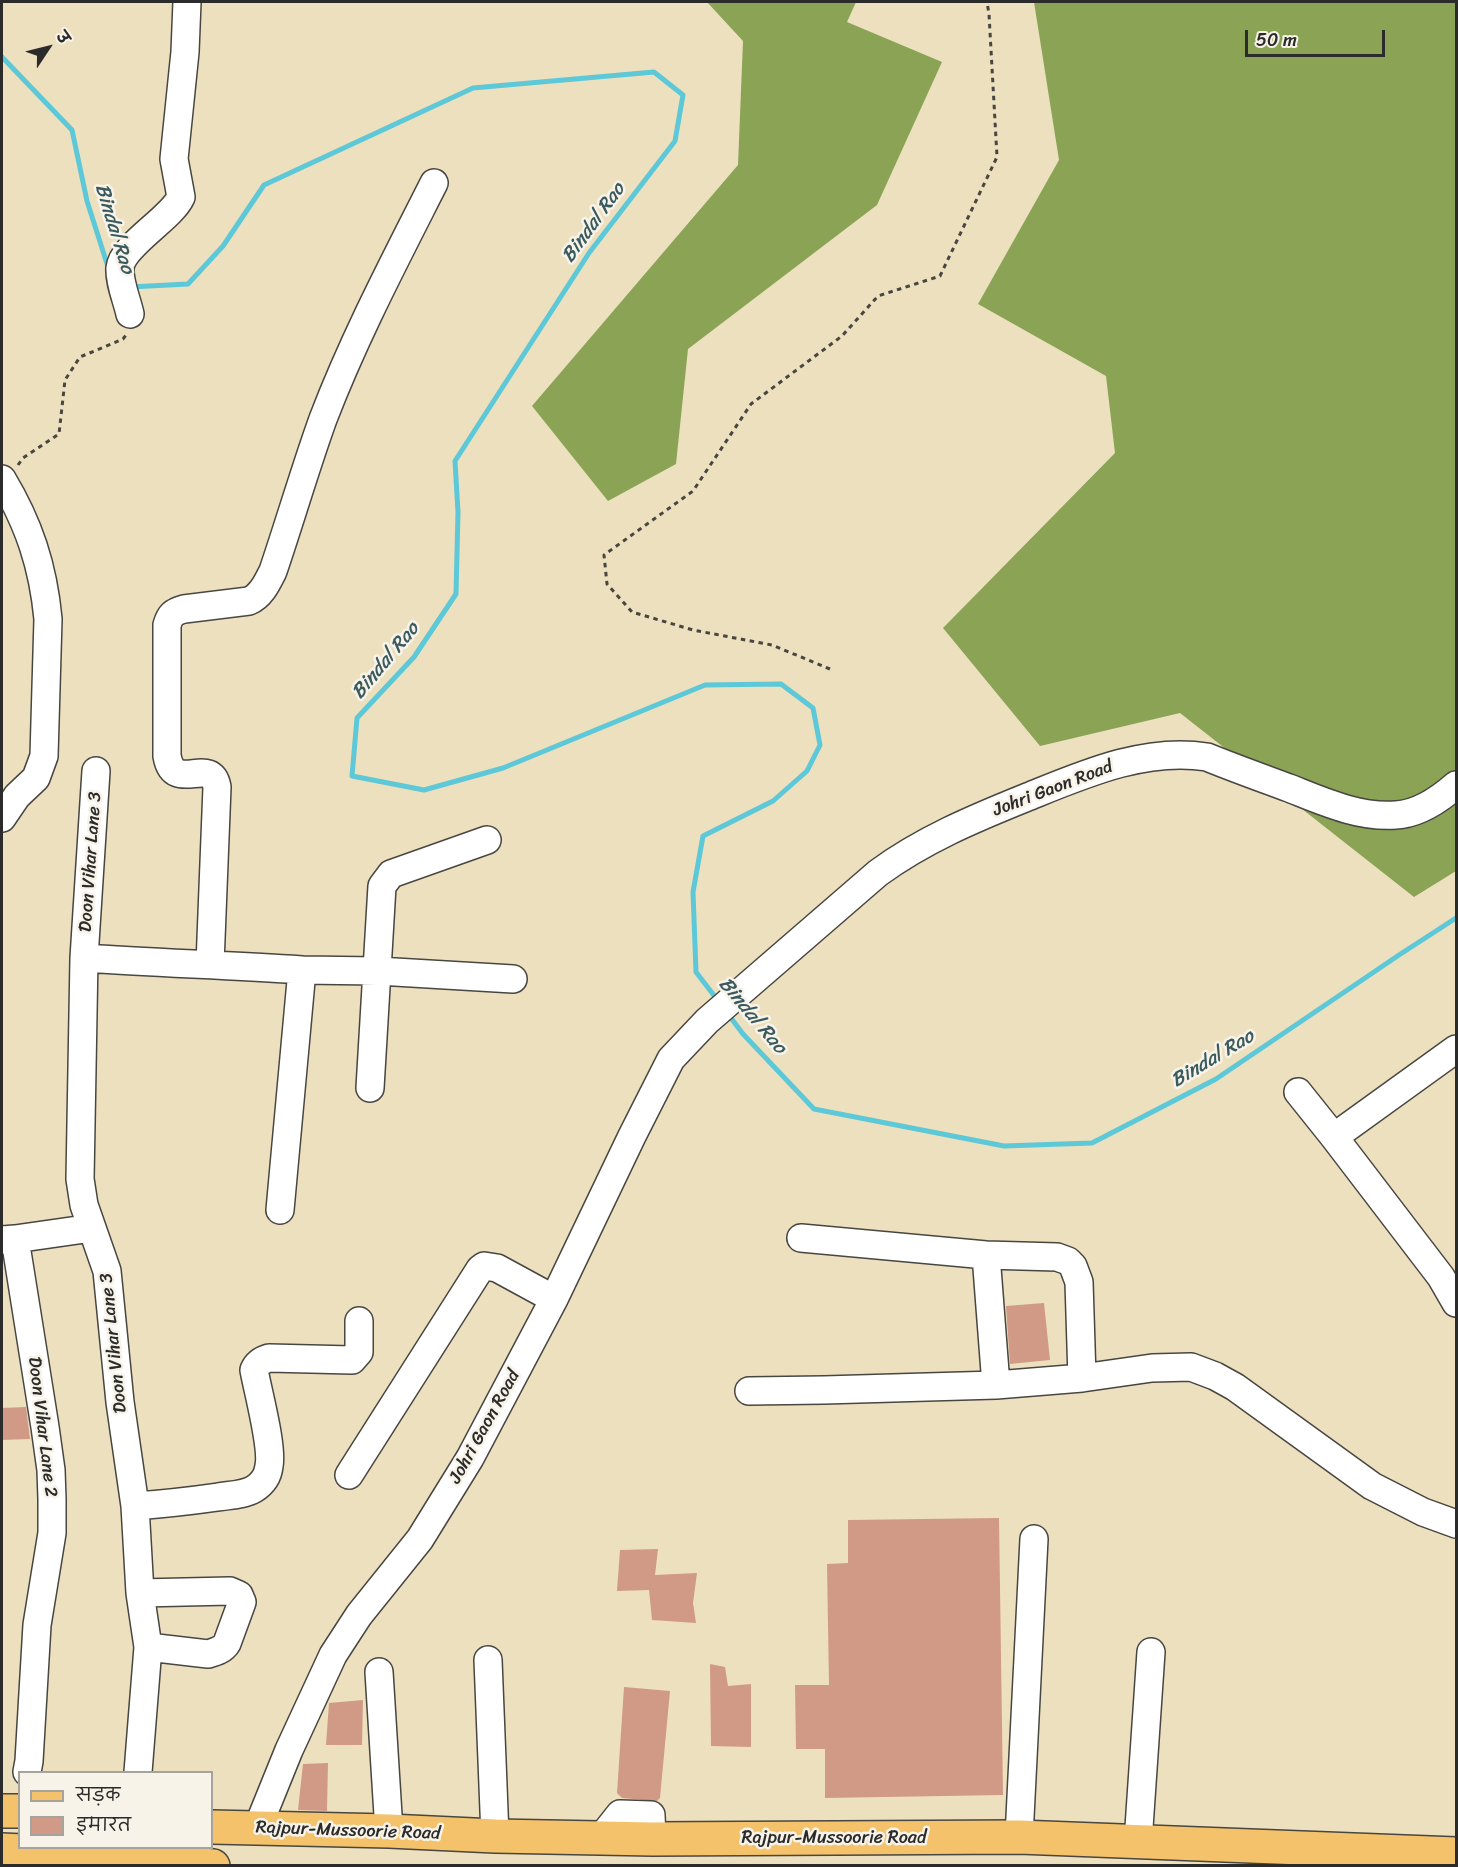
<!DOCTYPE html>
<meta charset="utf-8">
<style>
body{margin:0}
#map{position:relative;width:1458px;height:1867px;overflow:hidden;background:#ede0bf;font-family:Sriracha,"Playpen Sans Deva",sans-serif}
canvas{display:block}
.frame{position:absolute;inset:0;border:3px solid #2b2b2b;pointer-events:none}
.legend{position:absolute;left:18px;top:1771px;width:195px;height:78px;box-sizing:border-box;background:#f7f3e8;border:2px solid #a5a39c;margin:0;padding:8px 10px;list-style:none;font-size:18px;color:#2b2b2b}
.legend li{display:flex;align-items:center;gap:12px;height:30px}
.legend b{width:30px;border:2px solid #a5a39c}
.north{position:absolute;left:18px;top:18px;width:60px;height:60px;-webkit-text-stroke:4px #f7f3e8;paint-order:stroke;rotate:55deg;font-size:16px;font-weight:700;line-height:24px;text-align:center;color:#2b2b2b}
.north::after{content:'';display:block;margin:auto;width:21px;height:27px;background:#2b2b2b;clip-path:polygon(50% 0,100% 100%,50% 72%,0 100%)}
.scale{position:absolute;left:1245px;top:30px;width:140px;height:27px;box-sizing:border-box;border:3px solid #2b2b2b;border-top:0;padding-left:8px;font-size:18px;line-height:21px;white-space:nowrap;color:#2b2b2b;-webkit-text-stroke:4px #f7f3e8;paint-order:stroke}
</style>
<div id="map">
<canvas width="1458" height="1867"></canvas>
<div class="frame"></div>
<ul class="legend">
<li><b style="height:8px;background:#f3c26a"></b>सड़क</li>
<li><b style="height:16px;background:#d09a86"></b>इमारत</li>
</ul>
<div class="north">उ</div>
<div class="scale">50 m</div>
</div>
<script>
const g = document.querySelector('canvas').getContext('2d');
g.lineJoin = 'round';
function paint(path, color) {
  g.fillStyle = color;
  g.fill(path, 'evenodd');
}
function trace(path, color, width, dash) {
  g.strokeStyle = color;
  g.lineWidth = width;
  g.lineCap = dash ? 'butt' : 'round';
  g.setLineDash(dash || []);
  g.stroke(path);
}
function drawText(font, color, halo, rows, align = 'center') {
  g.font = font + ' Sriracha,sans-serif';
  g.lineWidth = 5;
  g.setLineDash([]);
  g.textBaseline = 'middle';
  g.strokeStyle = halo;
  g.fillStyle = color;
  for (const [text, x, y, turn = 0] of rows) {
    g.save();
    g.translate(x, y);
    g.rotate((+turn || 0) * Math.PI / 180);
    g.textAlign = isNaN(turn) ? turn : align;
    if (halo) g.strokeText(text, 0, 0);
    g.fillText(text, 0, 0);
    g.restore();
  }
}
paint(new Path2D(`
 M707 2H856L847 22 942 62 877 205 688 349 676 464 608 501 532 406 738 165 743 41Z
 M1034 2H1456V871L1414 897 1180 713 1040 746 943 628 1115 453 1106 376 978 304 1059 160Z`), '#8aa355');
trace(new Path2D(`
 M2 57 72 130 87 201 109 270
 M130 287 188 284 223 246 264 185 473 88 654 72 683 95 675 141 589 253 455 461 458 512 456 594 414 657 357 718 352 776 424 790 503 768 705 685 781 684 813 708 820 745 807 771 773 801 703 836 693 892 696 972 719 1002
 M728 1014 743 1034 814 1109 1004 1146 1092 1143 1216 1079 1399 955 1456 918`), '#5dc8d7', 5);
paint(new Path2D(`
 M1044 1303 1050 1360 1010 1364 1006 1306Z
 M26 1407 30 1439 2 1440V1408Z
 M999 1518 1003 1795 825 1798V1749H796L795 1685H829L827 1564 848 1563V1520Z
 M658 1549 655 1575 697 1573 693 1603 696 1623 652 1620 649 1590 617 1591 620 1550Z
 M710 1664 725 1667 728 1686 751 1684V1747L711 1746Z
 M624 1687 670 1691 660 1798 657 1801 622 1798 617 1793Z
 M363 1700 362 1745H326L329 1703Z
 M328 1763 327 1811 298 1810 303 1764Z`), '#d09a86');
const minor = new Path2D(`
 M130 314C127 300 119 282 120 268 122 245 171 219 181 197L174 159 185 52 187 2
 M2 479C29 524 43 566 48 619L44 756 36 778 17 796 2 818
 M96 771 84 958 80 1179 84 1205 107 1271 120 1402 135 1506 140 1593 148 1647 138 1772
 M84 958C157 963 229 965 302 970L280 1210
 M210 964 217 787C211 754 174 795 167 756V625C170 615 173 612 184 609L249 601C261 596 267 583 273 571 290 521 305 469 323 419 354 338 395 260 434 183
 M302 970 378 971 513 979
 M370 1088 382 886 391 874 487 840
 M1298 1092 1334 1137 1441 1277 1456 1303
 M1334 1137 1456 1049
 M801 1238 986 1255 1057 1257 1068 1261 1073 1266 1079 1282 1082 1378
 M15 1239 92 1228
 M2 1240 15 1239 45 1427 51 1470 52 1499V1533L37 1625 29 1761 27 1772
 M986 1255 996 1385
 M749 1391 824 1390 996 1385 1082 1378 1152 1368 1191 1367 1215 1376 1235 1387 1372 1486 1423 1512 1456 1524
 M349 1475 480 1269 484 1266 497 1268 554 1299
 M135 1506C163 1504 190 1501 218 1497 230 1495 244 1495 254 1489 262 1484 268 1476 269 1466 273 1447 258 1392 254 1370 257 1363 262 1360 269 1358L352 1360 359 1352V1321
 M140 1593 230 1591 239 1595 242 1602 227 1643C223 1650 215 1652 208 1654L148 1647
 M488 1660 495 1836
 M379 1672 389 1831
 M257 1829 289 1750 333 1655 359 1615 420 1539 470 1458 554 1299 632 1136 671 1059 707 1021 878 873C923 840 973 819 1025 798 1082 775 1144 747 1207 757 1234 768 1262 778 1289 788 1322 801 1359 818 1396 815 1419 814 1440 799 1456 785
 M1019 1837 1034 1539
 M601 1838 620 1814 651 1815 652 1839
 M1138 1842 1151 1652`);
const major = new Path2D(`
 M2 1811H20
 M212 1827 389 1831 495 1836 652 1839 1019 1837 1456 1854
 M2 1850 107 1855 137 1859 213 1866`);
trace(minor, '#484641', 30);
trace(major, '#484641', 36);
trace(new Path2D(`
 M18 465 23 458 59 434 65 380 80 357 123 339 126 335
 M830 669 772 645 693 630 632 612 607 584 604 555 693 491 751 404 842 336 878 296 940 276 997 157 989 14 987 2`), '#484641', 3, [4.5, 4.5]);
trace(minor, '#fff', 27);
trace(major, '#f3c26a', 33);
drawText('18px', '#2b2b2b', '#f7f3e8', [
 ["Johri Gaon Road",1053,789,-21],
 ["Doon Vihar Lane 3",91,862,-86],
 ["Doon Vihar Lane 3",114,1343,-96],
 ["Doon Vihar Lane 2",42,1427,83],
 ["Johri Gaon Road",485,1427,-61],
 ["Rajpur-Mussoorie Road",348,1831,2],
 ["Rajpur-Mussoorie Road",834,1838]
]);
drawText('italic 20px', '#3a5a5f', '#f7f3e8', [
 ["Bindal Rao",594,223,-54],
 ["Bindal Rao",114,229,73],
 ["Bindal Rao",386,661,-50],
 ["Bindal Rao",752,1016,50],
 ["Bindal Rao",1213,1059,-31]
]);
</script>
